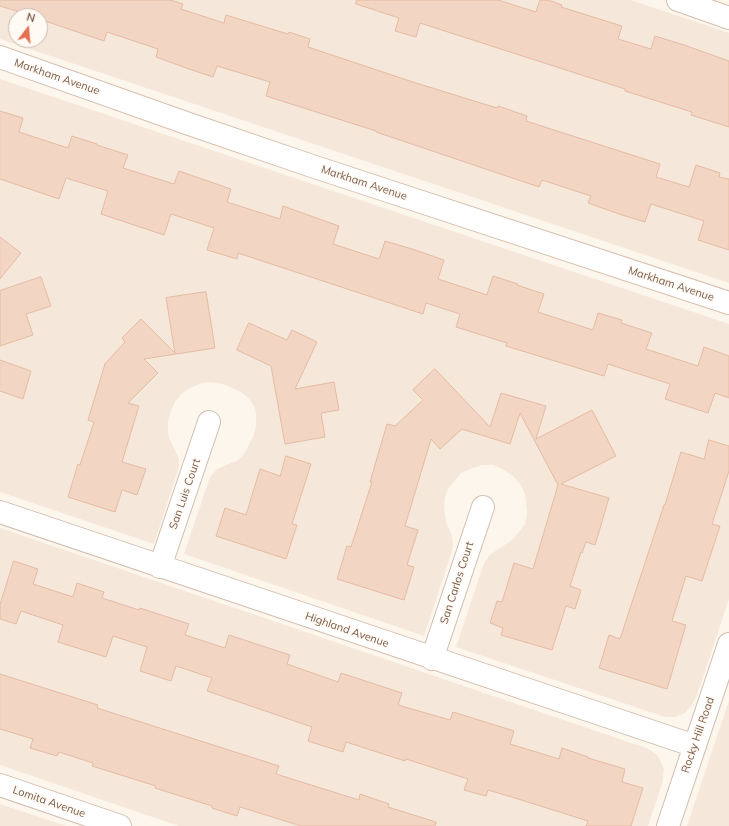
<!DOCTYPE html>
<style>
body{margin:0}
#map{position:relative;width:729px;height:826px;overflow:hidden;background:#fdf6ec;font-family:Mulish,sans-serif}
canvas{display:block}
.north{position:absolute;left:8px;top:8px;width:40px;height:40px;box-sizing:border-box;background:#fffaf3;border:1px solid #cabbb1;border-radius:50%;rotate:16deg;font-size:11px;font-weight:700;line-height:16px;text-align:center;color:#7a5c4d}
.north::after{content:'';display:block;margin:auto;width:14px;height:18px;background:#e76f51;clip-path:polygon(50% 0,100% 100%,50% 72%,0 100%)}
</style>
<div id="map">
<canvas width="729" height="826"></canvas>
<div class="north">N</div>
</div>
<script>
const g = document.querySelector('canvas').getContext('2d');
g.lineJoin = 'round';
function paint(path, color) {
  g.fillStyle = color;
  g.fill(path, 'evenodd');
}
function trace(path, color, width, dash) {
  g.strokeStyle = color;
  g.lineWidth = width;
  g.lineCap = dash ? 'butt' : 'round';
  g.setLineDash(dash || []);
  g.stroke(path);
}
function drawText(font, color, halo, rows, align = 'center') {
  g.font = font + ' Mulish,sans-serif';
  g.lineWidth = 3;
  g.setLineDash([]);
  g.textBaseline = 'middle';
  g.strokeStyle = halo;
  g.fillStyle = color;
  for (const [text, x, y, turn = 0] of rows) {
    g.save();
    g.translate(x, y);
    g.rotate((+turn || 0) * Math.PI / 180);
    g.textAlign = isNaN(turn) ? turn : align;
    if (halo) g.strokeText(text, 0, 0);
    g.fillText(text, 0, 0);
    g.restore();
  }
}
paint(new Path2D(`
 M0 0H631L729 33V283L0 39ZM16 16H40V40H16Z
 M0 79 729 324V599L697 695 691 706 685 713 675 717H665L456 647 483 566 486 560 491 554 512 540 518 533 525 524 527 513 525 494 520 484 513 476 502 469 493 465H482L470 469 461 473 448 489 445 497 444 507 446 522 452 536 453 545 451 554 424 636 184 554 210 477 217 469 238 460 244 454 253 437 256 426V413L254 406 249 399 241 392 223 384 211 382 202 383 190 388 181 394 175 402 171 411 168 421V433L170 440 179 459V467L154 544 0 492Z
 M0 528 649 749 658 756 664 769 662 784 648 826H179L0 765Z
 M729 701V826H687L713 748Z
 M0 804 66 826H0Z`), '#f5e8da');
const building = new Path2D(`
 M0 0H170L183 4 181 9 224 23 226 15 288 34 289 32 310 39 308 47 416 83 497 108 498 106 527 116 526 121 660 164 656 177 689 187 696 165 720 173 719 177 729 179V250L698 240 704 221 651 204 645 222 622 215 588 203 591 196 542 180 539 187 376 132V131L266 96 270 82 217 66 213 77 189 69 156 57 158 49 107 32 104 41 45 21 40 18V16H32L0 6Z
 M357 0H498L536 12 540 0H548L562 5 561 7 622 26 618 39 651 49 655 36 684 45 729 61V127L691 115 692 112 625 91V89L420 23 416 37 395 31 399 18 356 4Z
 M0 111 23 118 19 132 68 148 72 136 97 144V145L128 155 123 168 174 184 179 171 231 189 227 202 280 219 283 206 339 226 333 244 379 259 385 241 412 249 444 260 438 279 487 295 493 276 518 284 517 285 544 294 538 312 593 330 598 313 622 320 621 323 652 333 646 349 698 366 704 347 729 356V398L715 393 708 413 665 399 670 384 608 364 604 376 506 346 507 343 456 327 460 314 426 303 423 314 238 253 237 259 207 250 214 228 171 214 164 235 101 214 108 191 66 178 59 199 0 179Z
 M0 237 21 253 0 279Z
 M41 277 51 306 26 314 33 335 0 346V291Z
 M206 292 215 348 144 359 158 373 128 403 139 406 122 462 146 469 137 495 122 490 115 512 68 497 78 464 80 465 94 422 88 420 105 364 104 365 125 342 122 338 141 319 175 353 166 298Z
 M249 323 287 340 292 330 317 342 295 389 334 382 339 410 321 413 325 437 285 444 271 366 237 350Z
 M0 360 31 371 23 399 0 391Z
 M435 369 490 427 501 393 546 406 536 439 592 410 616 456 561 484 609 498 595 545 586 542 582 553 581 552 570 586 581 590 575 609 566 606 552 650 501 635 503 628 490 623 497 601 502 602 514 563 533 569 558 485 520 413 510 444 462 429 440 449 431 439 405 526 418 530 407 565 414 567 404 600 337 579 347 546 351 547 372 482H370L387 424 395 426 423 400 413 390Z
 M709 440 729 446V471L712 524 720 526 702 581 686 576 672 621 686 625 667 689 599 668 609 635 620 639 664 505H665L681 452 704 459Z
 M286 456 311 464 292 524 297 525 286 559 216 536 225 508 246 515 260 469 280 476Z
 M14 561 38 569 33 584 73 597 77 583 104 592 102 598 139 610 140 608 189 624 185 635 225 648 229 635 290 655 287 664 338 682 341 673 402 693 398 705 450 720 453 712 514 731 510 744 559 759 562 748 588 757V758L625 769 622 782 643 788 631 826H586L588 821 515 798 488 790 486 796 464 790 468 779 406 759 405 761 346 742 343 752 308 741 312 727 207 691 212 678 176 666 171 681 140 671 147 647 113 636 106 657 58 642 63 625 21 611 16 624 0 619V605Z
 M0 674 98 705 97 708 279 766 276 774 359 800 360 794 389 804 388 807 436 822 435 826H301L240 807 237 816 212 808V806L155 788 156 786 92 766 93 763 59 752 57 756 30 748 33 739 0 729Z`);
paint(building, '#f3d5c3');
trace(building, '#e6bba3', 1);
const street = new Path2D(`
 M678 0 729 18
 M0 512 695 746
 M160 567 209 422
 M432 659 483 507
 M0 785 120 826
 M668 826 729 644`);
const secondary = new Path2D(`
 M0 57 189 124 312 166 729 303`);
trace(street, '#d1beb0', 24);
trace(secondary, '#d6c0b0', 24);
trace(street, '#fff', 22);
trace(secondary, '#fff', 22);
drawText('11px', '#7a5c4d', '#fffaf3', [
 ["Markham Avenue",57,77,19],
 ["Markham Avenue",364,183,18],
 ["Markham Avenue",671,284,18],
 ["San Luis Court",185,494,-71],
 ["San Carlos Court",457,583,-72],
 ["Highland Avenue",347,630,19],
 ["Rocky Hill Road",698,735,-71],
 ["Lomita Avenue",49,802,19]
]);
</script>
